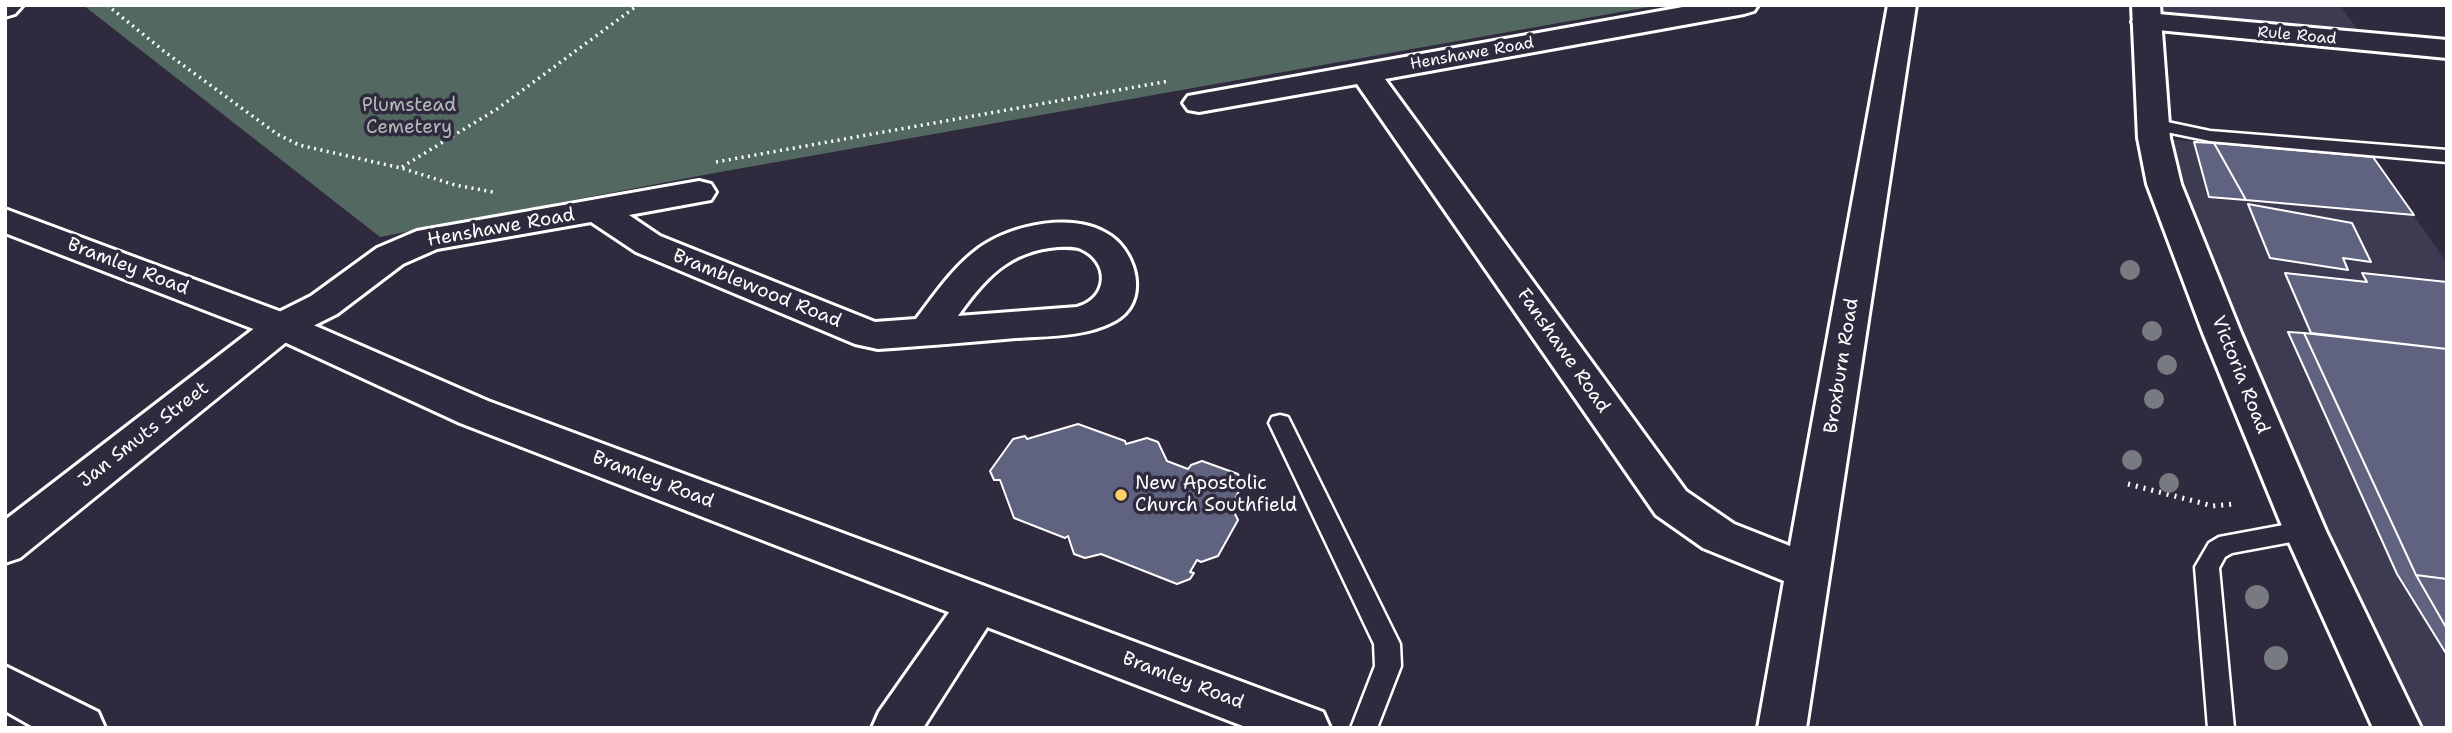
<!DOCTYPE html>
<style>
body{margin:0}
#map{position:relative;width:2452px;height:733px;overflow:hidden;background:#2f2a3d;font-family:"Shantell Sans",sans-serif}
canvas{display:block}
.frame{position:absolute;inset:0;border:7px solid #fff;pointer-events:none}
</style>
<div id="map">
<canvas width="2452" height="733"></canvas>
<div class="frame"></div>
</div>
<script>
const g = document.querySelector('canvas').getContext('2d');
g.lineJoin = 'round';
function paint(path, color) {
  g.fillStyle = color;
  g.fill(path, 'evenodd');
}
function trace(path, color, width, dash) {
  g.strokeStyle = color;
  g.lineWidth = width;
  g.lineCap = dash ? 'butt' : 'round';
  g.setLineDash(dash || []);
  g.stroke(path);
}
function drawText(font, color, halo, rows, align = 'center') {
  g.font = font + ' "Shantell Sans",sans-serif';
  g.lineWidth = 7;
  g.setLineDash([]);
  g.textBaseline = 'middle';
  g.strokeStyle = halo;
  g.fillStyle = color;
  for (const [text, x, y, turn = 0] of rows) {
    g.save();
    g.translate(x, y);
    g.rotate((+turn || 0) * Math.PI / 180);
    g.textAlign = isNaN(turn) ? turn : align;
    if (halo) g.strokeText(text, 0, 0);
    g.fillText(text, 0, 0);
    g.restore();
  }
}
paint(new Path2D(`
 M2146 5H2340L2366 42 2147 22Z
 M2154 138 2373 157 2447 263V728L2396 726Z`), '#3d3b51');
paint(new Path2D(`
 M83 5H1660L709 174 380 237Z`), '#546862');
const building = new Path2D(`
 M2194 142 2214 143 2246 200 2209 197Z
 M2214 143 2373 157 2414 215 2246 200Z
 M2248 204 2352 223 2371 262 2343 258 2348 270 2270 258Z
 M2285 273 2367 282 2362 273 2447 282V349L2311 333Z
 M2288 332 2304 333 2416 575 2447 629V655L2397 574Z
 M2304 333 2447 349V579L2416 575Z
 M1078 424 1125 441 1126 444 1147 438 1158 442 1167 461 1188 469 1191 465 1202 461 1238 474 1243 484 1231 506 1238 520 1218 556 1201 562 1197 560 1190 572 1194 573 1190 579 1177 584 1101 554 1085 558 1074 554 1068 536 1065 538 1014 518 1000 480H994L990 471 1013 439 1025 436 1027 439Z
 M2416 575 2447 579V629Z`);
paint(building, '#5f6380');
trace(building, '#fff', 2);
const lane = new Path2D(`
 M2153 119 2210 131 2447 150V162L2210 141 2147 128 2144 124 2147 120Z
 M1280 415 1288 417 1291 423 1400 644 1401 666 1377 728H1351L1375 666 1374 644 1269 423 1272 417Z
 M2305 521 2313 524 2317 531 2313 538 2232 553 2225 557 2219 568 2234 728H2208L2195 567 2209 543 2219 537Z`);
const street = new Path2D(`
 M1694 5H1758L1754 11 1744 14 1385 79 1686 491 1734 524 1790 546 1888 5H1916L1806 728H1758L1784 581 1703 548 1656 515 1357 84 1199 112 1188 110 1183 103 1188 96 1199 94Z
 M2147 13 2447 40V58L2137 28 2132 22 2137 16Z
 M699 181 711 184 716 192 711 200 629 215 660 236 875 322 916 319C935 294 953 267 979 248 1012 224 1076 211 1111 236 1138 255 1149 303 1115 321 1086 337 1048 336 1016 338 970 342 924 346 878 349L855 344 636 252 591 222 437 249 403 264 337 314 295 335 20 558 5 563V520L269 317 311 296 377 248 417 231ZM1058 247C1066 247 1074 246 1081 249 1110 262 1109 298 1077 307L958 316C985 278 1009 251 1058 247Z
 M980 585 996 591 1002 604 923 728H872L879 712 964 591Z
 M5 666 98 712 105 728H35L5 711Z`);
const secondary = new Path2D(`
 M5 5H23L15 14 5 17Z
 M2132 5H2160L2170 138 2181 184 2241 333 2326 531 2421 728H2373L2284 531 2203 333 2147 184 2138 138Z
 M5 209 295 317 488 401 1323 712 1330 728H1248L460 423 269 335 5 233Z`);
trace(lane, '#fff', 5);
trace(street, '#fff', 6);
trace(secondary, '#fff', 6);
trace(new Path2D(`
 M107 5 165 52 277 134 299 145 401 168 455 185 493 192
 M716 162 1169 81
 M402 167 497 109 638 5`), '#fff', 3.5, [2, 4.5]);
trace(new Path2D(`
 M2128 484 2213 506 2235 504`), '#fff', 5, [2, 6]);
paint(lane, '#2f2a3d');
paint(street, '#2f2a3d');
paint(secondary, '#2f2a3d');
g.fillStyle = '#777a81';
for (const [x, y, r] of [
 [2130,270,10],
 [2152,331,10],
 [2167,365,10],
 [2154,399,10],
 [2132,460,10],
 [2169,483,10],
 [2257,597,12],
 [2276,658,12]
]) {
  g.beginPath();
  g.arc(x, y, r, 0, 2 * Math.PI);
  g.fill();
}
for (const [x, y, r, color] of [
 [1121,495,7,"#ffd166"]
]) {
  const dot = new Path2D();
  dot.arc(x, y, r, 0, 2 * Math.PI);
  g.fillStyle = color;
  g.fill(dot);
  trace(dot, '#2f2a3d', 2.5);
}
drawText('16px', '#fff', '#2f2a3d', [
 ["Rule Road",2297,36,5],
 ["Henshawe Road",1472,54,-10]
]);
drawText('19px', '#b2bbb8', '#2f2a3d', [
 ["Plumstead",409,106],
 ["Cemetery",409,128]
]);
drawText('19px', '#fff', '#2f2a3d', [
 ["Henshawe Road",501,228,-10],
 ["Bramley Road",128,267,21],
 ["Bramblewood Road",757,289,22],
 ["Fanshawe Road",1563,351,55],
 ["Broxburn Road",1842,366,-81],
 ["Victoria Road",2240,375,68],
 ["Jan Smuts Street",144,435,-38],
 ["Bramley Road",653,480,21],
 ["Bramley Road",1183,681,21]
]);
drawText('19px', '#fff', '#2f2a3d', [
 ["New Apostolic",1135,484],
 ["Church Southfield",1135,506]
], 'left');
</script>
